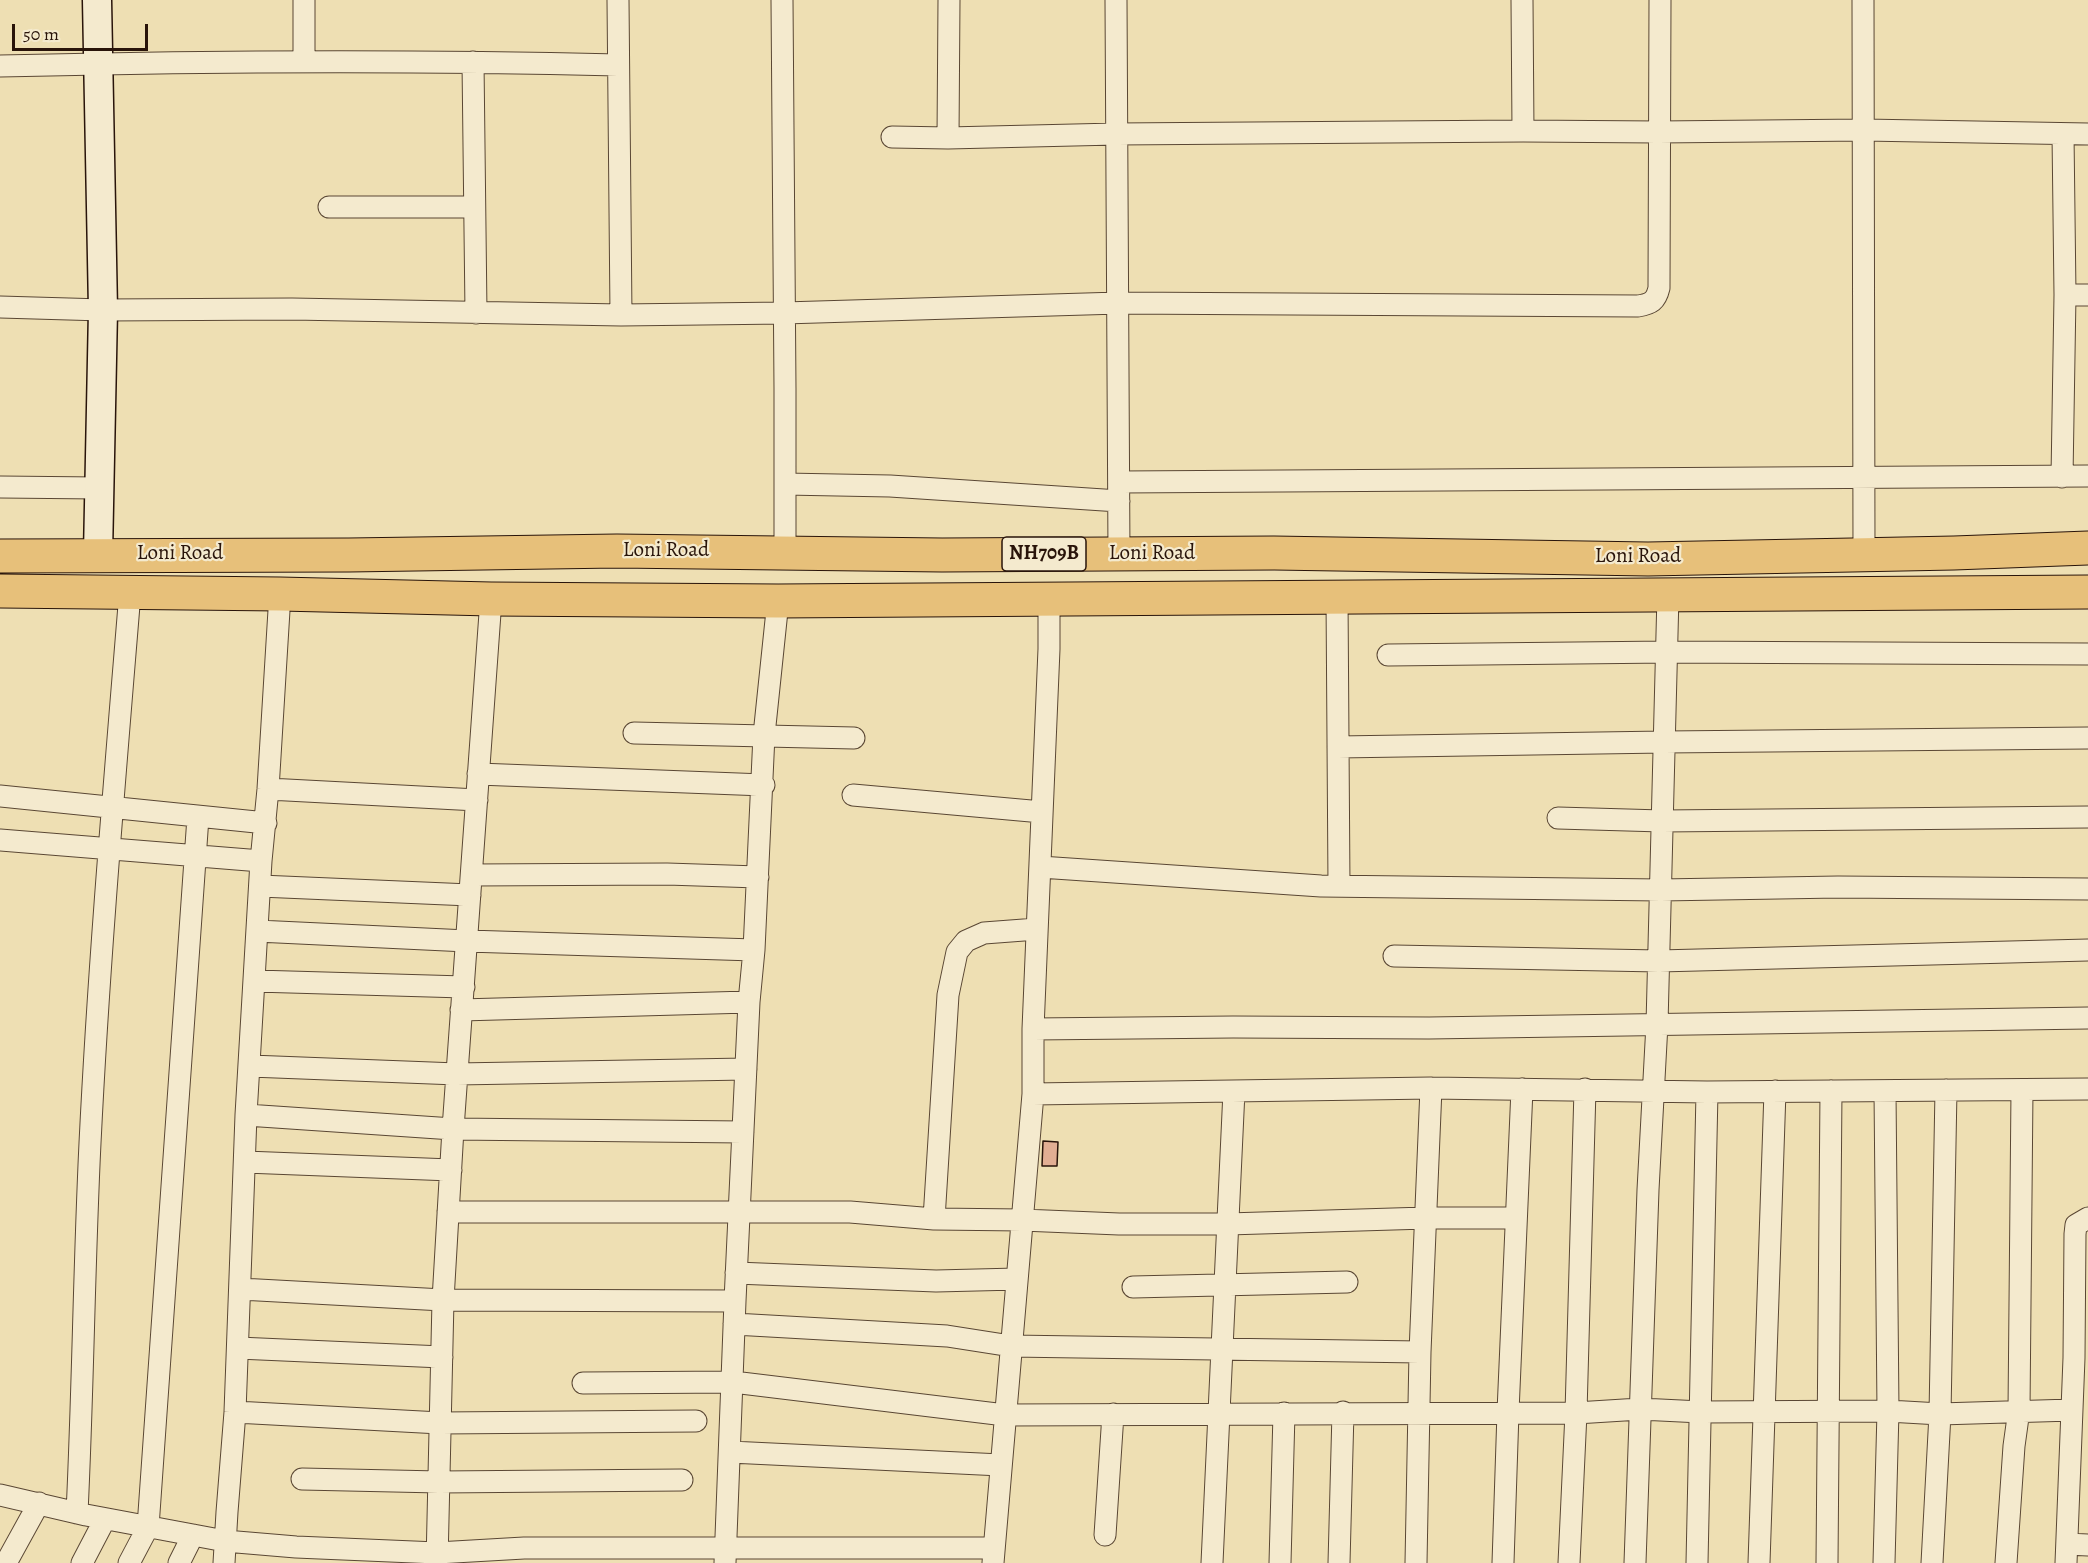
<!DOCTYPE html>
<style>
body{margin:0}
#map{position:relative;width:2088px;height:1563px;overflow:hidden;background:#eedfb3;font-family:Alegreya,serif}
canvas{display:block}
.scale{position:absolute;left:12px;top:24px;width:136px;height:27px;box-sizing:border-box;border:3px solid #29140a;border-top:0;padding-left:8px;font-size:18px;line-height:21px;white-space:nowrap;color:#29140a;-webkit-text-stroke:4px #f4eace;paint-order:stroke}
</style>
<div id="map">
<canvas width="2088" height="1563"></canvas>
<div class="scale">50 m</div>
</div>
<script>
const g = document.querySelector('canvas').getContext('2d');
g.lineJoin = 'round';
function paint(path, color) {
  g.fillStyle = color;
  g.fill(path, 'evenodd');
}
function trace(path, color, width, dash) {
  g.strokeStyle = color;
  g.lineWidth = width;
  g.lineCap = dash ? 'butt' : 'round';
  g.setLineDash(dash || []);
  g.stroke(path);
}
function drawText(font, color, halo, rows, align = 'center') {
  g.font = font + ' Alegreya,serif';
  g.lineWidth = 4.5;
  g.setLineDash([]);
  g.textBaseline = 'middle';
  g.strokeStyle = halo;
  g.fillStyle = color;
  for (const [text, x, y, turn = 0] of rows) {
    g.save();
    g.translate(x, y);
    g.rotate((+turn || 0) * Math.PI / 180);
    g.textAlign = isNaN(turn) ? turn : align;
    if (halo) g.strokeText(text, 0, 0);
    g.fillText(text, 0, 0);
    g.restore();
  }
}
const building = new Path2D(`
 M1043 1141 1058 1142 1057 1166H1042Z`);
paint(building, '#e2ae93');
trace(building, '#29140a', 1.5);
const street = new Path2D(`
 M618 0 621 315
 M782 0 785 388V552
 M1116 0 1119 554
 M1522 0 1523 131
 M1863 0 1864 554
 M304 62V0
 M473 62 476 313
 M0 66C206 61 412 60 618 65
 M892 137 948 138 1116 134 1523 131 1658 132 1864 130 2088 134
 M948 138 949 0
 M329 207H474
 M2065 295H2088
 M0 307 103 310 292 309 621 315 784 313 1119 303 1638 306C1651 304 1656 301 1659 288L1660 0
 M2062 477 2065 295 2063 134
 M1120 482 2088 476
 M785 484 890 486 1119 501
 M0 487 99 488
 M1337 597 1339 886
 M1388 655 1668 652 2088 654
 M634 733 854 738
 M1338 747 1664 742 2088 738
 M478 774 764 785
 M268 789 477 800
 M853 795 1042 812
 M0 796 266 823
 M1558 818 1662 821 2088 817
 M0 840 261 861
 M1040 867 1321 886 1661 890 1838 887 2088 889
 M472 875 667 874 758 877
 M260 886 470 895
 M257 931 467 941 754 950
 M1394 956 1659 961 2088 950
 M255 981 464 987
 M461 1010 749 1002
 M1033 1029 1233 1027 1429 1028 2088 1018
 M250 1066 457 1074 746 1069
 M1033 1094 1431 1088 1707 1092 2088 1089
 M246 1115 453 1129 743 1132
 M245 1162 451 1170
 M448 1212H850L934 1219 1022 1220 1119 1224H1228L1426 1218H1516
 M934 1219 948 995 957 952 966 941 984 933 1037 929
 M736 1273 936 1281 1017 1279
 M1133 1287 1347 1282
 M240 1289 443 1300 735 1301
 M734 1324 947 1336 1011 1346 1420 1352
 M238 1348 442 1357
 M583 1383 733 1382 1005 1415 1576 1413 1640 1409 1701 1412 1888 1411 1940 1414 2072 1410
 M235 1412 440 1423 696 1421
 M730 1452 1001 1465
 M302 1479 439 1482 682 1480
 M0 1495 86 1515 225 1541 296 1547 437 1553 524 1548H994
 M77 1513C83 1390 84 1266 90 1143 99 959 115 776 130 593
 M1105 1535 1113 1414
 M2067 1544 2088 1545
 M6 1563 39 1503
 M82 1563 105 1519
 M129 1563 148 1527 198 817
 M179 1563 193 1535
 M224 1563 227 1512 235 1412 246 1115 261 861 268 789 280 594
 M437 1563 443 1300 453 1129 491 599
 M725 1563 735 1301 749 1002 754 950 764 735 778 601
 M993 1563 1033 1094V1029L1049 649V601
 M1212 1563 1234 1091
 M1280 1563 1284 1413
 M1339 1563 1343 1412
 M1416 1563 1420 1352 1431 1088
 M1503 1563 1508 1412 1522 1089
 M1569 1563 1576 1413 1585 1089
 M1635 1563 1648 1190 1657 1024 1668 595
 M1697 1563 1707 1092
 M1759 1563 1775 1091
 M1827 1563 1831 1091
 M1884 1563 1888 1411 1885 1091
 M1932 1563 1940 1414 1946 1090
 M2006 1563 2014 1446 2019 1410 2022 1090
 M2066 1563 2074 1358 2075 1234 2076 1225 2088 1218`);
const secondary = new Path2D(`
 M97 0 103 310 98 554`);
const highway = new Path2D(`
 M0 556 349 555 617 551 942 555 1274 553 1648 559 1954 553 2088 548
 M0 591 280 594 491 599 778 601 2088 592`);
trace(street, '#5a4734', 23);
trace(secondary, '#29140a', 31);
trace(highway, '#29140a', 35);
trace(street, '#f4eace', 21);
trace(secondary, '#f4eace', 28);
trace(highway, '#e7c07a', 33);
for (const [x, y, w] of [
 [1044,554,84]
]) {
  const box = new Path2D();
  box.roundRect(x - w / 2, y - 17, w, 34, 4.5);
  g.fillStyle = '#f4eace';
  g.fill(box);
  trace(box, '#29140a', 1.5);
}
drawText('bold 20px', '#29140a', null, [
 ["NH709B",1044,554]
]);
drawText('21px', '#29140a', '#f4eace', [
 ["Loni Road",666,551],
 ["Loni Road",180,554],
 ["Loni Road",1152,554],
 ["Loni Road",1638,557]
]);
</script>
